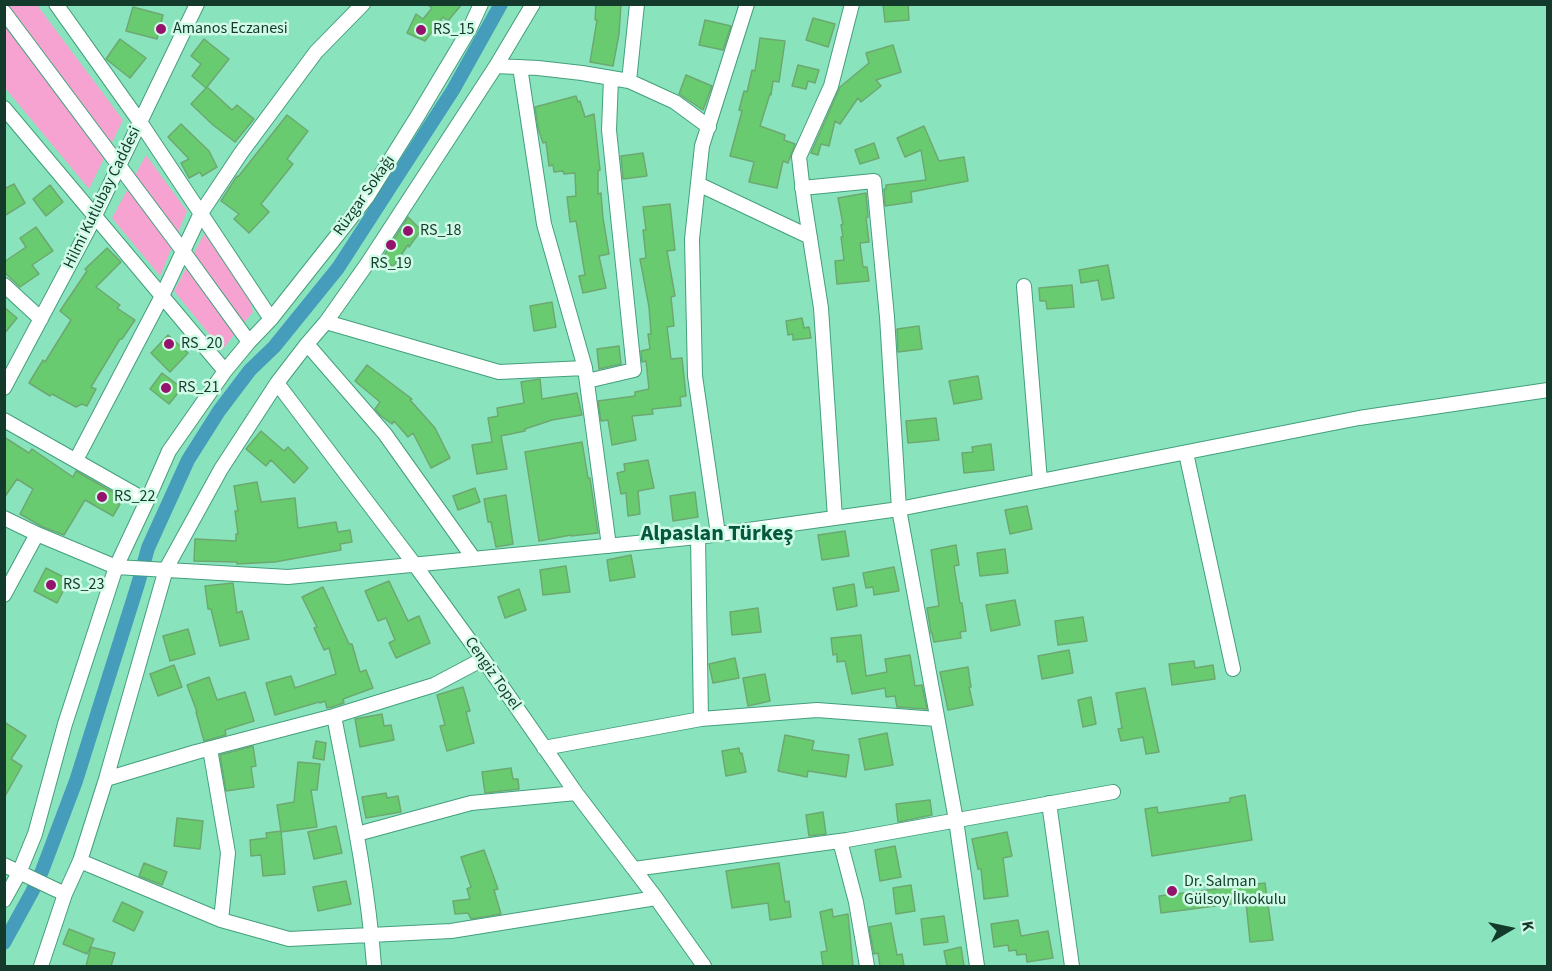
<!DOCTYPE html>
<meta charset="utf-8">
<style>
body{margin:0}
#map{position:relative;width:1552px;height:971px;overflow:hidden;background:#89e4be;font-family:"Source Sans 3",sans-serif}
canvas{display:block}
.frame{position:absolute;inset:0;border:6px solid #133a2b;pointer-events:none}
.north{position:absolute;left:1480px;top:899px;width:60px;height:60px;-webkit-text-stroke:4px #d0fbe7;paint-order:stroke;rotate:81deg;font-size:16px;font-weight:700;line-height:24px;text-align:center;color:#133a2b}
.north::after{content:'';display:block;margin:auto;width:21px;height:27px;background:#133a2b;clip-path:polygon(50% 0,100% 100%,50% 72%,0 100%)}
</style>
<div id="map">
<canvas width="1552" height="971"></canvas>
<div class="frame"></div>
<div class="north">K</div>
</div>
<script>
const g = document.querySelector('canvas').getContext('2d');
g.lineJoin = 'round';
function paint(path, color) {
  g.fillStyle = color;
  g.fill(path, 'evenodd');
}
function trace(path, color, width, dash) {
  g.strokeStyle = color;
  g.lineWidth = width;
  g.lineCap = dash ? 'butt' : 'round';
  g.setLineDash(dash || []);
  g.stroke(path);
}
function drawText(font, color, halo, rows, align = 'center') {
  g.font = font + ' "Source Sans 3",sans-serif';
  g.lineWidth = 5;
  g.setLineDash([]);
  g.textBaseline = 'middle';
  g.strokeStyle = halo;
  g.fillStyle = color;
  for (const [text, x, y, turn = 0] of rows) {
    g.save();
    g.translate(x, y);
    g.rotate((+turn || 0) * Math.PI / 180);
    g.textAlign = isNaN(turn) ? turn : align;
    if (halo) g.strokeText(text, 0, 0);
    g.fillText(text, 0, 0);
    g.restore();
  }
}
paint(new Path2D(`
 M9 5H37L123 120 89 189 5 88 4 11Z
 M146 155 187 211 160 276 112 218Z
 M204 234 248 292 253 312 222 350 174 291Z`), '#f7a3d2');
trace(new Path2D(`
 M4 943 32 892 42 871 76 781 138 584 148 548 188 460 219 411 250 370 274 347 338 268 453 90 501 4`), '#459cbb', 14);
const building = new Path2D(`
 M427 4H462L448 21 443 17 425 41 407 33 416 14 423 19 432 8Z
 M596 4H621L619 34 613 66 590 62 597 20H595Z
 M883 4H908L909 20 885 22Z
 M133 7 163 15 157 39 126 31Z
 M813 18 835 24 828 47 806 40Z
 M705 20 731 26 723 50 699 45Z
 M760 38 785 41 779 82 773 81 771 95 770 94 760 126 785 135 784 140 795 144 788 163 783 161 777 188 749 182 754 162 730 156 742 111 739 110 744 91 747 92 752 70 755 71Z
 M120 39 146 58 130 78 106 59Z
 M204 39 229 59 207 87 232 110 237 105 254 119 235 142 213 125 191 104 206 88 192 76 201 64 191 56Z
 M893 45 901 72 876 80 881 86 861 102 858 98 840 124 835 121 829 146 821 144 818 155 811 153 840 87 869 63 866 53Z
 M798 65 819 70 815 83 808 81 806 89 792 86Z
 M686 75 712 86 703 110 679 94Z
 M576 96 578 102 580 101 585 117 594 114 600 170 598 171V194L601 193 603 218 609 254 599 256 606 288 583 293 579 276 585 275 576 221 570 222 567 197 576 196 575 173 564 174 563 171 554 172 553 165 549 166 546 142 543 143 538 128 535 107Z
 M287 115 308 131 287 159 293 164 261 204 269 212 249 233 234 219 239 214 221 201 237 176 238 177Z
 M181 124 209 151 217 167 202 176 200 172 189 178 181 163 189 159 168 137Z
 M924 126 939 161 964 157 968 181 911 192 912 202 885 206 884 189H886V185L926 180 921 150 905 157 897 138Z
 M874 143 879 158 860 164 855 150Z
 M643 153 647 176 623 179 621 156Z
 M14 184 25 203 4 216V189Z
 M50 185 63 202 46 216 33 199Z
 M866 193 868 217 866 218 869 242 860 243 863 267H867L869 281 837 284 835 261 844 260 841 237H843L841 225 843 224 838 198Z
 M670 204 675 250 667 251 675 296 671 297 674 326 667 327 671 359 682 358 686 396 680 397 681 406 652 409 653 414 632 416 636 440 612 445 608 420 601 421 598 401 635 396V392L649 389 646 361 642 362 641 351 650 349 648 334H651L649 307 640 259 646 258 643 230H646L643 207Z
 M408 217 421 230 409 247 408 245 393 267 383 257Z
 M36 227 53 251 32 265 39 274 20 287 4 272V262L26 247 20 238Z
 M107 248 121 262 96 287 120 305 117 308 135 320 122 339H120L91 387 96 389 87 406 82 404 76 407 52 394 50 396 29 383 43 360 45 362 71 320 60 311 87 271 85 269Z
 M1108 265 1114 298 1102 300 1098 280 1081 283 1079 270Z
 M1072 285 1074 307 1047 309 1046 301H1040L1039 288Z
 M552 302 556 327 534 331 530 306Z
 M4 307 17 318 4 334Z
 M802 318 804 328 809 327 811 338 793 340V334L788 335 786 321Z
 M919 326 922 349 898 352 897 329Z
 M168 335 188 353 170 372 151 353Z
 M619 346 621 364 599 369 597 349Z
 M367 365 412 399 410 400 435 428 450 458 431 468 413 433 408 437 394 421 392 424 381 416 375 409 380 402 355 381Z
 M162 373 182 388 169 404 150 389Z
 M978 376 982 399 954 404 949 381Z
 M540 379 542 399 577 393 582 415 552 420 525 429V431L501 436 507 469 477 474 472 445 492 442 488 418 498 416 497 408 524 403 521 382Z
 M936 418 939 440 908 443 906 421Z
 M261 431 284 451 288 447 308 468 294 483 271 460 266 466 246 449Z
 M4 437 29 453 32 449 73 477 76 471 116 494 113 500 120 504 113 516 85 500 64 535 43 527 20 514 33 489 17 479 4 498Z
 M582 442 588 478H590L598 533 571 536V535L539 541 525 452Z
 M991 444 994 470 964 473 962 453 973 452 972 447Z
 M648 460 654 488 638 491 640 514 628 516 626 493 621 494 617 473 625 471 624 464Z
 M257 482 261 502 295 498 298 528 336 522 338 532 350 530 352 542 340 544 341 550 275 562 237 564V562L194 561 195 539 236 541V534H238L235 511H238L234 486Z
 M475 488 480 502 458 510 453 496Z
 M695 492 698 517 673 521 670 496Z
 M506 495 513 544 496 547 491 522H488L484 499Z
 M1027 506 1032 529 1010 534 1005 510Z
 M845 531 849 556 822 560 818 535Z
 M956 545 959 565 954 566 960 603H962L966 631 960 632 961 638 934 642 932 633H931L927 608 939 606 931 550Z
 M1005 549 1008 573 980 576 977 553Z
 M631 555 635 577 610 581 607 560Z
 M566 566 570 592 543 595 540 570Z
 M894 567 899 591 874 595 873 587 866 588 863 573Z
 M46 568 69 580 57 603 34 591Z
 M389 581 408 621 419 616 430 643 396 658 389 643 395 640 386 618 378 621 365 591Z
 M233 583 237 613 242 611 249 639 220 646 211 609H208L205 586Z
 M854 584 857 606 837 610 833 588Z
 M323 587 349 644H352L360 672 366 670 373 688 343 699 344 703 332 707 327 708 325 701 320 703 319 702 275 715 266 683 291 676 295 688 336 674 329 648 324 650 314 628 317 627 302 597Z
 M519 589 526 610 505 618 498 597Z
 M1015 600 1020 625 991 631 986 605Z
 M758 608 761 632 732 635 730 612Z
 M1083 617 1087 641 1058 645 1055 621Z
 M188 629 195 654 170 661 163 636Z
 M861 635 866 676 887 672 885 659 910 655 915 686 922 685 927 709 897 707 895 696 886 697 885 688 852 694 845 661 837 662V654L833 655 831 638Z
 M1069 650 1073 673 1042 679 1038 656Z
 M735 658 739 678 713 683 709 664Z
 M1194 661 1195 668 1213 665 1215 679 1172 685 1169 664Z
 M174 665 182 687 158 696 150 674Z
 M968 667 971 687H969L973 705 948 710 940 672Z
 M765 674 770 701 748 706 743 678Z
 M209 677 217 700 245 692 254 721 225 730 226 735 204 741 196 712H197L187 685Z
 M463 687 470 711 466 712 474 743 447 751 440 726 445 725 437 695Z
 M1145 688 1159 752 1146 754 1143 737 1121 741 1118 729 1122 728 1116 693Z
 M1091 697 1096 724 1083 727 1078 700Z
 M382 714 384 726 391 725 394 740 360 747 355 719Z
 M4 722 26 736 11 759 22 766 4 798Z
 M887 733 893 765 865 770 859 739Z
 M785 735 814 741 812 750 849 755 846 777 808 771 807 777 778 771Z
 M316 741 326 743 324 760 313 758Z
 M253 746 256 766 251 767 254 787 226 791 220 755Z
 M739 748 740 754 742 753 746 772 726 776 722 751Z
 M298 762 320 764 317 790H311L317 827 281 832 277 805 294 802Z
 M511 768 513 779H518L519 789 485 793 482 772Z
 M386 793 387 798 398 796 401 812 366 818 362 797Z
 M1245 795 1252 840 1152 856 1145 809 1157 807 1158 813 1230 802V798Z
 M930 800 932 815 898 822 896 804Z
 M823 812 826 834 809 836 806 815Z
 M177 818 203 821 200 849 174 846Z
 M336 826 342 853 314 859 308 832Z
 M281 831 285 874 263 876 261 855 251 856 250 840 267 838 266 833Z
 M1007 832 1012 856 1003 858 1008 896 984 899 981 869H978L972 839Z
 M895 846 901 877 880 881 875 850Z
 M484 850 498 889 494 890 501 914 471 919 468 913 455 914 453 901 470 899 467 889 471 887 461 857Z
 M144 863 167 872 162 885 139 876Z
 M779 863 785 902 789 901 791 917 770 920 768 903 732 908 726 871Z
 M346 881 351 904 318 911 313 887Z
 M1265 883 1273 940 1250 942 1246 902 1161 913 1159 896Z
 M911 885 915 911 896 914 893 888Z
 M122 902 143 912 134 931 113 921Z
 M832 909 833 917 848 914 853 966H823L821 952 827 951 820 912Z
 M944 916 948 942 924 945 921 919Z
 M1018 920 1021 936 1048 931 1053 958 1027 962 1026 954 1017 955 1016 950 1009 951 1008 945 994 947 991 924Z
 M891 923 897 955 902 954 904 966H880L878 953 874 954 869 927Z
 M69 929 94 939 87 954 63 944Z
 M91 947 115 953 111 966H86Z
 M961 947 964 966H947L944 951Z`);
paint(building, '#68cb70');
trace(building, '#6da870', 1.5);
const minor = new Path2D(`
 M56 4 140 122 271 319
 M4 12 183 251 249 342
 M496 66 533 4
 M520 67 544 224 585 368 609 546
 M629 81 637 4
 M4 108 225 371
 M698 184 810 237
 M802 188 874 181 887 317 899 509 956 820 977 966
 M4 285 41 319
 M1024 286 1040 481
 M326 322 499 372 585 368
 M307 344 385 434 474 559
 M587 381 634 370 609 130 611 78
 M277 383 415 565 483 659 576 793 656 898 704 966
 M4 388 88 230 197 4
 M4 420 147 501
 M1186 453 1233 669
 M76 460 162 296 201 213 241 153 316 52 363 4
 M4 518 37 534 116 567 288 577 698 537 899 509 1359 418 1548 390
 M835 518 821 308 804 200 799 157 831 86 852 4
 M718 534 695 376 692 239 702 146 747 4
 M698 537 701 719
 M4 595 37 534
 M334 716C350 799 368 882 374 966
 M544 748 701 719 817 710 937 719
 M210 749 228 853 221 920
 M106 779 196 752 334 716 434 685 483 659
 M1049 803 1072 966
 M357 834 471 803 576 793
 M840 841 856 902 867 966
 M80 861 221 920 289 939 451 931 656 898
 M4 865 65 894
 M634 869 847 840 1113 792
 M4 900 19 873 35 834 65 724 116 567 147 501 169 451 225 371 249 342 271 319 343 228 367 197 417 117 469 30 481 4
 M41 966 65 894 80 861 106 779 166 569 221 469 277 383 307 344 326 322 367 264 496 66 538 68 582 73 629 81 675 102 709 127`);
trace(minor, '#439f7c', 16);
trace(minor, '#fff', 14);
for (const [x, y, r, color] of [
 [161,29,6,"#95136c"],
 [421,30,6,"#95136c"],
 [408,231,6,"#95136c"],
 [391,245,6,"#95136c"],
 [169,344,6,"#95136c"],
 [166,388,6,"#95136c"],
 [102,497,6,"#95136c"],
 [51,585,6,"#95136c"],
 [1172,891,6,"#95136c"]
]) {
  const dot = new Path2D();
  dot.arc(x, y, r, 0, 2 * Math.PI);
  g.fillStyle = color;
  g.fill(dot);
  trace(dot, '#d0fbe7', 2);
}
drawText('16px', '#133a2b', '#d0fbe7', [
 ["Amanos Eczanesi",173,29],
 ["RS_15",433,30],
 ["RS_18",420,231],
 ["RS_19",391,264,"center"],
 ["RS_20",181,344],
 ["RS_21",178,388],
 ["RS_22",114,497],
 ["RS_23",63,585],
 ["Dr. Salman",1184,882],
 ["Gülsoy İlkokulu",1184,900]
], 'left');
drawText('16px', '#133a2b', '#d0fbe7', [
 ["Rüzgar Sokağı",365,196,-55],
 ["Hilmi Kutlubay Caddesi",103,198,-64],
 ["Cengiz Topel",492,674,55]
]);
drawText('bold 22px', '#05573e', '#d0fbe7', [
 ["Alpaslan Türkeş",717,535]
]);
</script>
